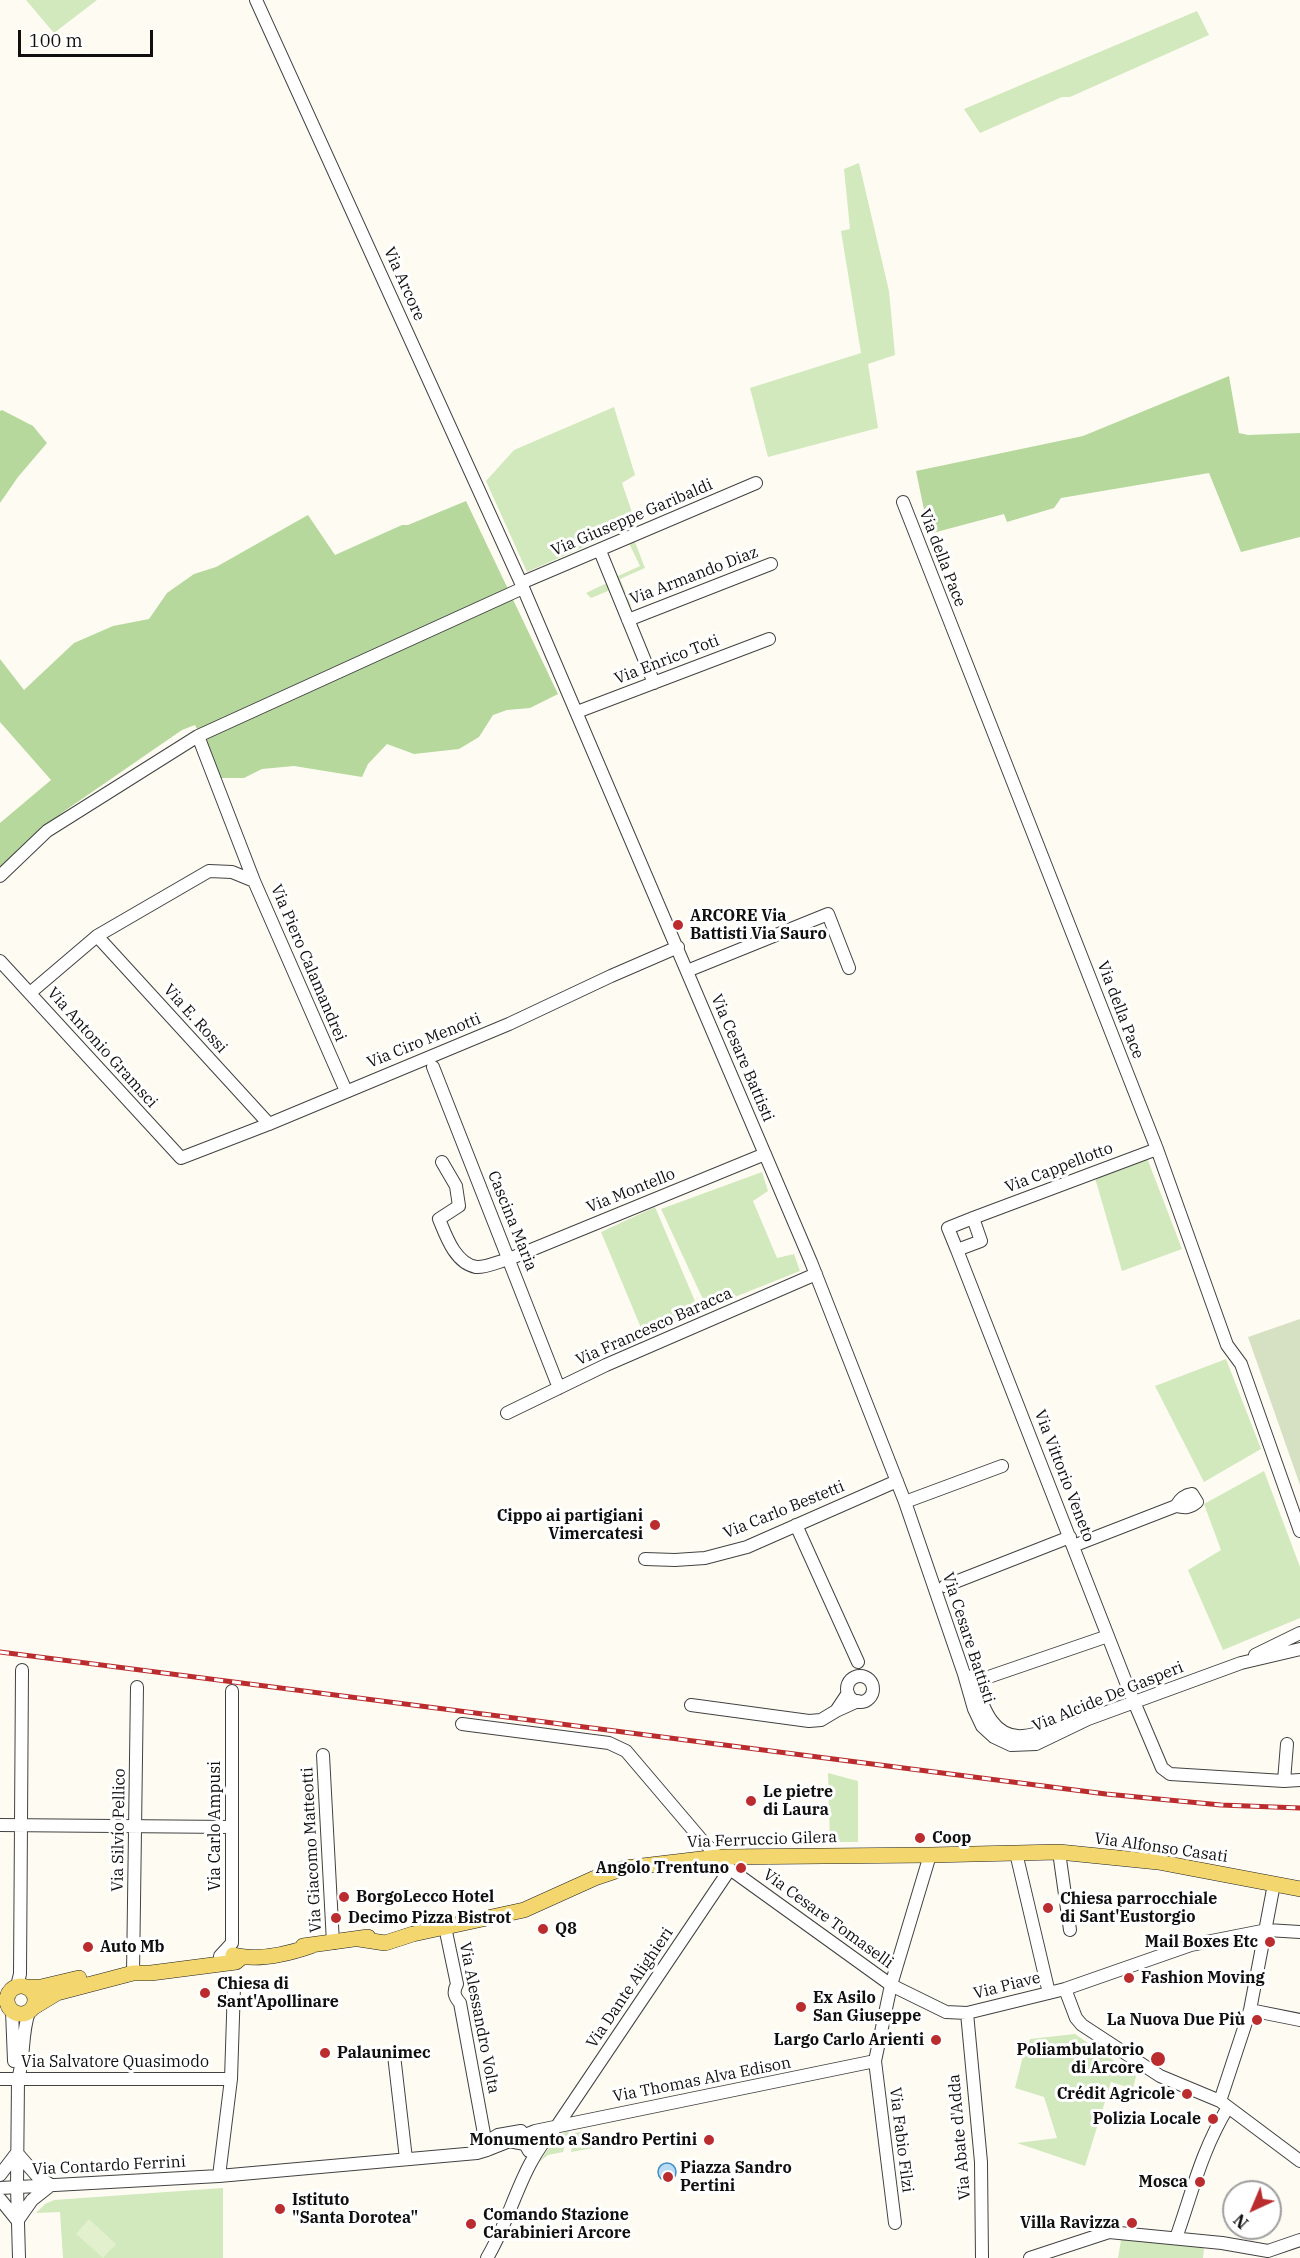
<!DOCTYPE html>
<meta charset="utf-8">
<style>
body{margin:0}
#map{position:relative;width:1300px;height:2258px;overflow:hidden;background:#fefcf2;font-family:"IBM Plex Serif",serif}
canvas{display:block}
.north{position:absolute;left:1222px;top:2180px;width:60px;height:60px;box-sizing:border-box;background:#fff;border:2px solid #9f9f9f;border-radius:50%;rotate:224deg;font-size:16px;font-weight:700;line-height:24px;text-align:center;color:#0f0f0f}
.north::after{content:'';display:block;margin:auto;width:21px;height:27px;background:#bb2c2f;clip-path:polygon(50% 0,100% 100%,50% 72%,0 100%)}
.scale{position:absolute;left:18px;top:30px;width:135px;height:27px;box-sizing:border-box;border:3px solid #0f0f0f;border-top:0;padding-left:8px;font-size:18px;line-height:21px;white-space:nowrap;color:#0f0f0f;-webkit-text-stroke:4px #fff;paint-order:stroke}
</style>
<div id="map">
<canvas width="1300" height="2258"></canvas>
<div class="north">N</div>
<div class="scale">100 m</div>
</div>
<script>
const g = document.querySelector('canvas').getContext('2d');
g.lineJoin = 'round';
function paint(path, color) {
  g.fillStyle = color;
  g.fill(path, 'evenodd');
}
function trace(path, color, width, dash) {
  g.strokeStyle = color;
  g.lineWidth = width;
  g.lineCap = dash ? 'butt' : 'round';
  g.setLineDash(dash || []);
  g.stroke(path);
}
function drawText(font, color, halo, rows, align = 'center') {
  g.font = font + ' "IBM Plex Serif",serif';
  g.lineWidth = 6;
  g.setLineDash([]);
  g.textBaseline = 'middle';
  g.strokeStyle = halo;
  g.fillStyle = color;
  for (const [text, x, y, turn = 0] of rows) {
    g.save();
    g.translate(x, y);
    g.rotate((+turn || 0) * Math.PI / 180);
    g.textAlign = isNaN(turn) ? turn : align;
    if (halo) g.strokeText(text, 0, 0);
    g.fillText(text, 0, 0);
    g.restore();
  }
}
paint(new Path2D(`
 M26 0H97L54 33Z
 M1197 11 1209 35 1070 97H1062L980 133 964 109Z
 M859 163 889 291 895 355 868 364 878 428 768 457 750 388 861 353 841 231 850 229 844 169Z
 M614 407 635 475 622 483 636 524 527 572 486 481 514 450Z
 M635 542 645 568 620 579 631 606 623 609 615 588 591 598 586 593 607 583 596 557 607 553 618 576 640 566 629 543Z
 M1147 1158 1182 1249 1122 1271 1095 1178Z
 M762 1172 768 1191 753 1201 777 1258 794 1254 800 1271 707 1308 661 1209Z
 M655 1207 700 1313 644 1335 601 1232Z
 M1226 1359 1261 1449 1204 1482 1155 1386Z
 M1264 1471 1300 1567V1618L1223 1650 1188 1570 1221 1550 1204 1504Z
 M828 1773 858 1781V1842H830Z
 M1075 2034 1136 2076 1133 2089 1111 2082 1085 2166 1017 2143 1057 2138 1044 2097 1015 2088 1023 2056 1030 2039Z
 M590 2130 593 2140 604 2146 571 2152 575 2133Z
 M569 2131 563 2152 548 2155 539 2162 558 2135Z
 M223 2188V2258H63L60 2212 36 2213 45 2204 54 2200Z
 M1122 2235 1204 2248 1203 2258H1118Z`), '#d2e8bd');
paint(new Path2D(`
 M1229 376 1239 433 1248 435 1300 433V537L1241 552 1209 473 1061 498 1054 508 1007 522 1004 514 929 534 916 471 1083 436Z
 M2 410 33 426 47 443 18 477 0 503V411Z
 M466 501 558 694 530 708 507 710 493 715 479 737 459 749 414 754 387 744 368 764 362 777 294 766 262 769 244 778H221L195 725 182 730 63 812 0 867V823L51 780 0 722V659L24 690 74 643 113 626 149 619 167 593 194 574 216 567 308 515 335 555 402 525H408Z`), '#b6d89c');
paint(new Path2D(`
 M1300 1319V1485L1248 1337Z`), '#d6e1c3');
paint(new Path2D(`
 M89 2219 116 2244 103 2258 76 2234Z`), '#e3f0ce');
const water = new Path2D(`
 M658 2172a9 9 0 1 1 18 0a9 9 0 1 1-18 0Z`);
paint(water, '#b9dcf4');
trace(water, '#428fc8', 1.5);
const minor = new Path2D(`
 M256 0 521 583 811 1262 905 1502 964 1674 974 1709 982 1726 994 1737 1011 1745 1036 1744 1088 1719 1241 1663 1300 1649
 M903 502 1157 1149 1227 1345 1241 1364 1300 1531
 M600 551 654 683
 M521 583 756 483
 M628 620 771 564
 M577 712 769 639
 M198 736 254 881 346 1091
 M0 876 47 831 198 736 523 588
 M97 936 269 1124
 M0 961 181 1158 269 1124 509 1024 611 976 678 947
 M687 971 828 914 849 968
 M30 993 97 936 209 871 232 872 254 881
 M433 1067 559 1388
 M442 1162 456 1186 459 1206 439 1219C446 1236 455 1263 476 1267 485 1268 500 1261 509 1259L765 1154
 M973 1218 981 1241 957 1250 948 1228 973 1218 1157 1149
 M957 1250 1129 1690 1162 1768 1170 1774 1284 1781 1300 1780
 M507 1413 606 1365 816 1274
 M905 1502 1002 1466
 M796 1525 858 1662
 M1073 1546 1176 1506C1185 1508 1190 1508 1197 1502L1192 1494C1184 1495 1180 1499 1176 1506
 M645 1559 675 1560 705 1558 747 1547 897 1481
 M945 1586 1070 1537
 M1255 1655 1300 1633
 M972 1676C981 1700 990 1739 1023 1736 1039 1735 1054 1727 1069 1724
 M847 1689a13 13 0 1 1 26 0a13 13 0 1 1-26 0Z
 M968 1684 1108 1636
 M848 1693 836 1711 858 1701
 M691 1705 809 1721 821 1720 836 1711
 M462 1724 609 1743 626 1751 700 1838 730 1869 891 1985 946 2012 967 2013 1065 1989 1191 1945 1267 1930 1300 1932
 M323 1755 333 1943
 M1284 1781 1287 1744
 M0 1825 231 1827
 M1059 1852 1070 1930
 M1016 1853 1049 1993
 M445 1927 457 1984C453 1992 454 1996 460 2003L487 2150
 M220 1956 232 1943V1691
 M133 1973 137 1687
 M17 1986 20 1974 22 1670
 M1065 1989 1076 2018 1082 2025 1160 2076 1220 2101 1300 2161
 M1250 2010 1300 2020
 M12 2011 14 2061
 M967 2013 981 2162 982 2258
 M394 2055 406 2159
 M0 2079H231
 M1220 2101 1250 2010 1274 1884
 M509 2141 525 2144 529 2151
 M479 2146 498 2135 521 2131
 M17 2153 38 2177 51 2185
 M0 2175 16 2154
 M219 2176 231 2079 234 1986
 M0 2188 219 2176 477 2153 487 2150 535 2131 875 2061
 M0 2199 17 2220
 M18 2220 32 2200 51 2185
 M895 2223 875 2061 891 1985 930 1855
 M1176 2238C1193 2190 1201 2152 1228 2107
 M19 2258 17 2187 18 2079C25 2057 21 2034 29 2012
 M487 2258C514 2213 519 2166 557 2126L730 1869
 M1030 2258 1109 2232 1222 2243 1268 2251 1300 2240`);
const major = new Path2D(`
 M359 1939 385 1943 413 1934 524 1910 595 1878 625 1868 718 1857 930 1855 1059 1852 1158 1862 1300 1889
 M303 1946 368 1937
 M233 1955C257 1961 288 1954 311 1946
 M7 2000a14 14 0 1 1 28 0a14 14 0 1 1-28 0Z
 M26 1987H41L79 1978
 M34 2007 57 1993 133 1973H151L236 1962 242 1957`);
trace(minor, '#424242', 14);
trace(major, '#202020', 16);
trace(minor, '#fff', 12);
trace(major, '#f3d66e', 15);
const rail = new Path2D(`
 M0 1652 1106 1794 1221 1805 1300 1808`);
trace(rail, '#bb2c2f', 5);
trace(rail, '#fff', 3, [9]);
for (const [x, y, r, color] of [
 [678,925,6,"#bb2c2f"],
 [655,1525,6,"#bb2c2f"],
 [751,1801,6,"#bb2c2f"],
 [920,1838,6,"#bb2c2f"],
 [741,1868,6,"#bb2c2f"],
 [344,1897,6,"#bb2c2f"],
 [1048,1908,6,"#bb2c2f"],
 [336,1918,6,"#bb2c2f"],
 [543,1929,6,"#bb2c2f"],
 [1270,1942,6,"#bb2c2f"],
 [88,1947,6,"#bb2c2f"],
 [1129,1978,6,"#bb2c2f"],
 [205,1993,6,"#bb2c2f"],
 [801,2007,6,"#bb2c2f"],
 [1257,2020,6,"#bb2c2f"],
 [936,2040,6,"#bb2c2f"],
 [325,2053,6,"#bb2c2f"],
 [1158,2059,8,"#bb2c2f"],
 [1187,2094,6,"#bb2c2f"],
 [1213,2119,6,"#bb2c2f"],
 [709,2140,6,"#bb2c2f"],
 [668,2177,6,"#bb2c2f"],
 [1200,2182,6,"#bb2c2f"],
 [280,2209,6,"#bb2c2f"],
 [1132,2223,6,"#bb2c2f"],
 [471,2224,6,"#bb2c2f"]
]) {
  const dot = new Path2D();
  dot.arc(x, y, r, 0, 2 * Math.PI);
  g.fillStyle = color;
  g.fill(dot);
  trace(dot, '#fff', 2);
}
drawText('16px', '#0f0f0f', '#fff', [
 ["Via Arcore",404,284,66],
 ["Via Giuseppe Garibaldi",632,518,-23],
 ["Via della Pace",942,558,69],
 ["Via Armando Diaz",694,576,-21],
 ["Via Enrico Toti",667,660,-21],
 ["Via Piero Calamandrei",308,963,67],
 ["Via della Pace",1120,1010,69],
 ["Via E. Rossi",195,1019,48],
 ["Via Ciro Menotti",424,1041,-22],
 ["Via Antonio Gramsci",102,1048,48],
 ["Via Cesare Battisti",742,1058,67],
 ["Via Cappellotto",1059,1168,-21],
 ["Via Montello",631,1191,-22],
 ["Cascina Maria",512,1221,68],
 ["Via Francesco Baracca",654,1327,-24],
 ["Via Vittorio Veneto",1064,1476,69],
 ["Via Carlo Bestetti",784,1510,-22],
 ["Via Cesare Battisti",968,1638,72],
 ["Via Alcide De Gasperi",1108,1697,-22],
 ["Via Carlo Ampusi",215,1826,-90],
 ["Via Silvio Pellico",119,1830,-89],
 ["Via Ferruccio Gilera",762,1840,-2],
 ["Via Alfonso Casati",1161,1848,8],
 ["Via Giacomo Matteotti",312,1850,-93],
 ["Via Cesare Tomaselli",828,1919,36],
 ["Via Piave",1007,1986,-14],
 ["Via Dante Alighieri",630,1988,-56],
 ["Via Alessandro Volta",479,2018,79],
 ["Via Salvatore Quasimodo",115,2062],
 ["Via Thomas Alva Edison",702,2080,-11],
 ["Via Abate d'Adda",960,2137,-95],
 ["Via Fabio Filzi",901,2140,83],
 ["Via Contardo Ferrini",109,2166,-3]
]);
drawText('bold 16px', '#0f0f0f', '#fff', [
 ["ARCORE Via",690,916],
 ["Battisti Via Sauro",690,934],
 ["Cippo ai partigiani",643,1516,"right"],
 ["Vimercatesi",643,1534,"right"],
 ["Le pietre",763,1792],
 ["di Laura",763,1810],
 ["Coop",932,1838],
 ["Angolo Trentuno",729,1868,"right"],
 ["BorgoLecco Hotel",356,1897],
 ["Chiesa parrocchiale",1060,1899],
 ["di Sant'Eustorgio",1060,1917],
 ["Decimo Pizza Bistrot",348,1918],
 ["Q8",555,1929],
 ["Mail Boxes Etc",1258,1942,"right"],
 ["Auto Mb",100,1947],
 ["Fashion Moving",1141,1978],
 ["Chiesa di",217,1984],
 ["Sant'Apollinare",217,2002],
 ["Ex Asilo",813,1998],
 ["San Giuseppe",813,2016],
 ["La Nuova Due Più",1245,2020,"right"],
 ["Largo Carlo Arienti",924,2040,"right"],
 ["Poliambulatorio",1144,2050,"right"],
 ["di Arcore",1144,2068,"right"],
 ["Palaunimec",337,2053],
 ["Crédit Agricole",1175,2094,"right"],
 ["Polizia Locale",1201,2119,"right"],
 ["Monumento a Sandro Pertini",697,2140,"right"],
 ["Piazza Sandro",680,2168],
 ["Pertini",680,2186],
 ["Mosca",1188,2182,"right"],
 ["Istituto",292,2200],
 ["\"Santa Dorotea\"",292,2218],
 ["Comando Stazione",483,2215],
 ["Carabinieri Arcore",483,2233],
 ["Villa Ravizza",1120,2223,"right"]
], 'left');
</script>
